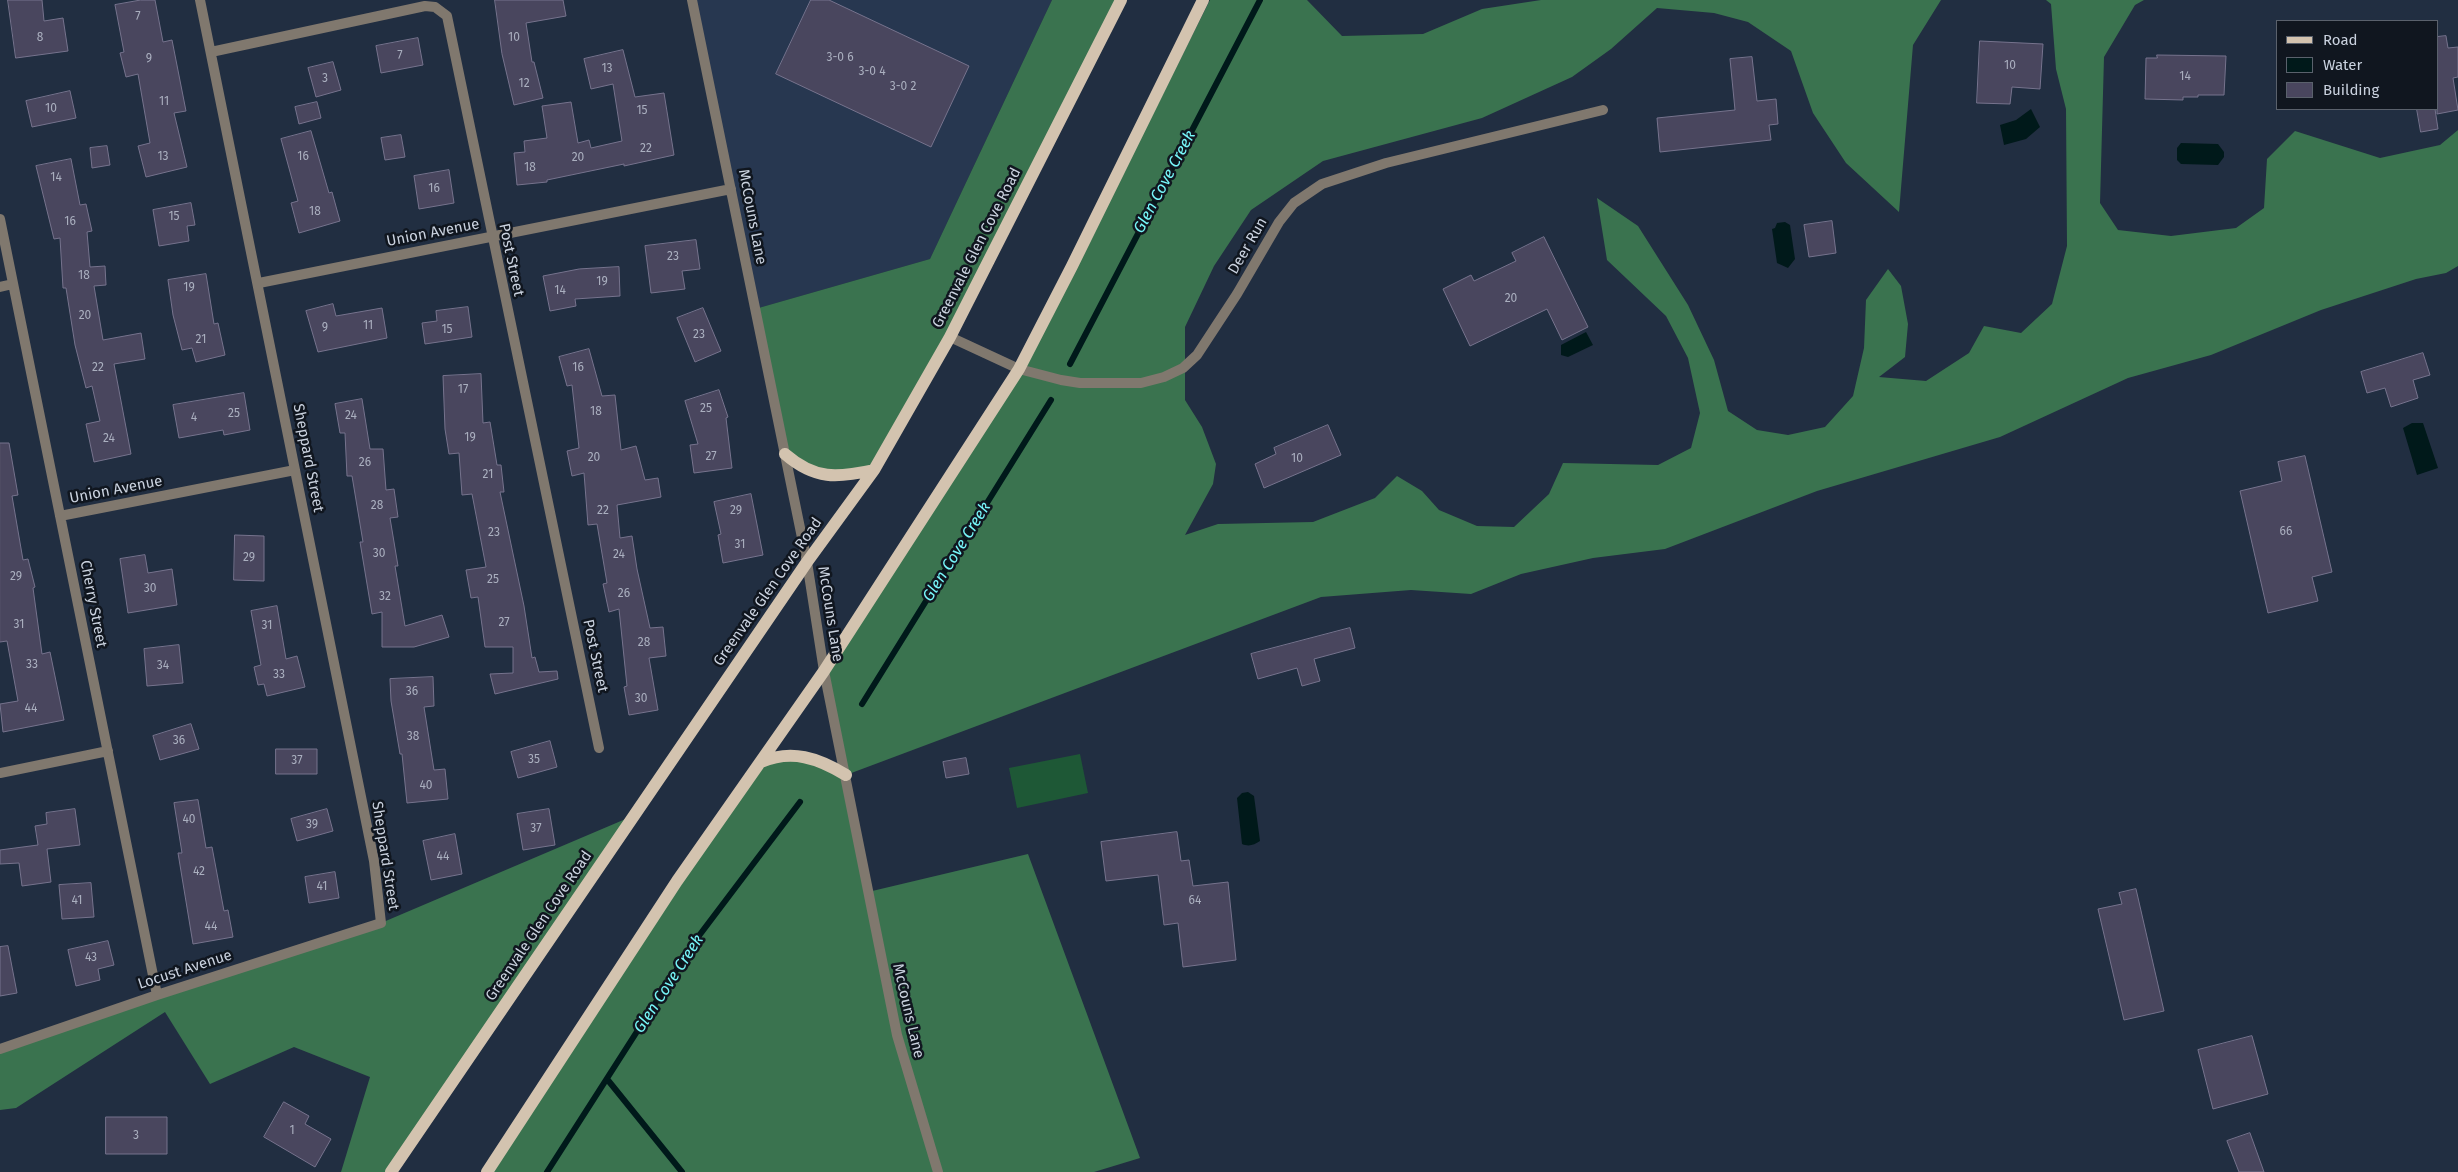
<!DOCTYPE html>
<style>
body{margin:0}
#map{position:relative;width:2458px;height:1172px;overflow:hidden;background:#212e41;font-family:"Fira Sans",sans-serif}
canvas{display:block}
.legend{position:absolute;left:2276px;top:20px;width:162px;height:90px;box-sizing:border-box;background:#10161f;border:1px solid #5a616c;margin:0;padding:6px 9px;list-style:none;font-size:15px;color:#cad2df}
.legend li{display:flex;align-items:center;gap:10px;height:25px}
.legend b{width:25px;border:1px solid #5a616c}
</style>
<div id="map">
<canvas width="2458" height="1172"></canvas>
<ul class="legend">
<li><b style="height:6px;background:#d3c3af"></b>Road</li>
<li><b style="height:14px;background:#00191a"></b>Water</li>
<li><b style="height:14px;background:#49465e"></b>Building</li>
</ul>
</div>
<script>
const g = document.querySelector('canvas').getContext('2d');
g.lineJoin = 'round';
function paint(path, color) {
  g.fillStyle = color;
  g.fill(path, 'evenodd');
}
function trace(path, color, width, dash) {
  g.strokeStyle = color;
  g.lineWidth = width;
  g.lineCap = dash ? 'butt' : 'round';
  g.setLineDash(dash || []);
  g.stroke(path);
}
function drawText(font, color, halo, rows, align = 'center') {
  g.font = font + ' "Fira Sans",sans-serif';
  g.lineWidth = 5;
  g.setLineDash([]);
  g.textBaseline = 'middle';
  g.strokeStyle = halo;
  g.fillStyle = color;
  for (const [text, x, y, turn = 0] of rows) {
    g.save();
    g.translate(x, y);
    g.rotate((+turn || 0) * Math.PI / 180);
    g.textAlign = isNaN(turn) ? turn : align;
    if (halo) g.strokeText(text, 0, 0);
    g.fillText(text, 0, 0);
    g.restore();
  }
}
paint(new Path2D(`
 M692 0H1052L930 259 755 309Z`), '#273750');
paint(new Path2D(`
 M1080 754 1088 793 1017 808 1009 768Z`), '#1e5836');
paint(new Path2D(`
 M1052 0H1121L874 470 827 473 786 460 755 309 930 259Z
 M1210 0H1307L1342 36 1423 34 1482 9 1541 0H1941L1913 45 1899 212 1846 163 1813 113 1791 51 1748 22 1714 13 1657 8 1611 49 1572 77 1482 118 1323 161 1251 210 1214 266 1185 327V400L1202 427 1216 464 1213 484 1185 535 1218 524 1313 522 1375 498 1397 476 1422 491 1439 510 1477 526 1514 527 1549 494 1563 463 1658 465 1691 448 1700 413 1688 358 1666 316 1607 260 1597 198 1638 226 1688 305 1714 360 1728 411 1757 430 1788 435 1825 427 1853 396 1864 348 1866 300 1888 269 1901 286 1908 324 1905 357 1879 377 1926 381 1969 353 1984 326 2021 333 2052 304 2067 246 2066 109 2056 69 2051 4 2046 0H2144L2135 5 2104 57 2100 203 2118 230 2171 236 2236 228 2264 208 2267 159 2295 131 2380 158 2440 145 2458 130V266L2446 273 2416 279 2321 310 2211 355 2128 378 2000 437 1817 491 1665 549 1593 558 1521 574 1471 594 1411 590 1321 597 846 775 868 892 1028 854 1140 1158 1094 1172H487L761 762 788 755 845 775 824 671 1055 309Z
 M635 815 391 1172H341L370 1077 294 1047 210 1084 165 1012 16 1108 0 1110V1049L381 923Z`), '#3a734f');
paint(new Path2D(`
 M2031 109 2040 127 2026 139 2004 145 2000 125 2016 120Z
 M2181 143 2218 144 2224 152V157L2218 165 2181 164 2177 160V148Z
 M1785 222 1790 225 1795 259 1788 268 1777 263 1772 229 1775 228 1777 223Z
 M1586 332 1593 345 1568 357 1561 355V345Z
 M2412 423H2423L2438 468 2417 475 2403 428Z
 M1248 792 1254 796 1260 841C1254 845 1249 847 1242 844L1237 798 1242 793Z`), '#00191a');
trace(new Path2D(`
 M1070 364 1260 0
 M862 704 1051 400
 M607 1079 682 1172
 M547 1172 695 941 800 802`), '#00191a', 6);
const building = new Path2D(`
 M8 0H42L44 21 63 18 68 51 16 58Z
 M141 0H155L163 42 172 40 186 111 174 113 187 167 146 177 138 146 150 143 138 74 126 77 120 53 124 52 115 5Z
 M495 0H563L566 16 526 23 532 62H534L543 98 514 105 502 54Z
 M811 0H829L969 66 931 147 776 74Z
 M2446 36 2448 48 2458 47V77L2453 78 2458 110 2437 114V37Z
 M418 38 423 65 381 73 376 46Z
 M1980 41 2043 44 2040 89 2012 87 2010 104 1977 103Z
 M623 50 635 97 664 93 674 155 624 166V164L547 180V182L517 185 514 153 525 152 524 141 547 138 542 106 571 102 578 143 589 140 591 148 622 141 613 84 591 89 584 59Z
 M2157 55 2226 56 2224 95H2198V97H2183V100L2145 99 2146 58H2157Z
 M1752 57 1757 101 1776 99 1778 124 1769 125 1771 140 1660 152 1657 118 1735 110 1730 59Z
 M333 62 341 90 316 97 308 68Z
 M70 91 76 118 32 127 26 101Z
 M317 102 321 118 299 124 295 107Z
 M2417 109H2435L2438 129 2421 132Z
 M311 131 329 193 332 192 340 221 299 233 291 203 298 201 281 139Z
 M401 135 405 157 385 160 381 138Z
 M107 146 110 165 92 168 90 148Z
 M71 159 80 205 86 204 92 231 87 232 90 267 105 266 106 285 94 286 103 340 141 333 145 359 114 364 131 454 94 462 86 424 100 421 92 386 86 388 75 345 66 288H63L60 238 54 239 36 166Z
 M449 170 454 203 419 209 414 176Z
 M191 203 195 225 187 226 189 241 159 246 153 210Z
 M1832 221 1836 253 1809 257 1804 225Z
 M1544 237 1588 327 1562 340 1547 309 1470 346 1443 289 1471 275 1474 281 1516 261 1512 253Z
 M696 240 700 269 682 271 685 289 651 293 645 246Z
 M619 267 620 296 575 299 576 306 550 311 543 276 579 269Z
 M206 274 214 324 218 323 225 355 196 362 192 348 182 350 173 315 168 280Z
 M333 304 336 316 382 308 387 338 318 352 306 311Z
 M468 307 472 337 425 344 422 323 437 321 436 311Z
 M703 308 721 351 695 362 677 318Z
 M589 349 602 396 615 395 621 450 636 446 645 480 658 478 661 497 617 505 620 538 632 536 637 569 650 628 663 627 666 656 649 658 658 710 629 715 624 687 627 686 619 609 609 612 603 584 607 583 597 524 588 525 584 473 572 476 567 451 579 448 572 385 567 386 559 357Z
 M2423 353 2430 375 2413 380 2418 398 2391 407 2385 388 2367 393 2361 372Z
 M481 374 483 423 490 422 497 465H501L504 492H500L524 606 532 658 535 657 539 672 557 671 558 679 495 694 490 674 513 673V647H485L478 597 471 598 466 570 486 567 472 494 462 495 459 453 449 454 445 429 443 376Z
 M719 390 728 417 726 418 732 468 694 473 690 445 698 444 685 401Z
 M244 393 250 430 224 435 223 430 179 438 173 405Z
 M362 399 370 449H383L386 490 394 489 398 517 390 518 398 566H395L405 626 442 615 449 637 414 647H382V612L372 614 360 542H363L352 476H347L345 433H340L335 404Z
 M1328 425 1341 455 1264 488 1255 464 1276 454 1274 448Z
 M0 443H9L18 495 12 496 23 560 28 559 35 587 33 588 42 654 50 652 64 720 3 732 0 704 18 701 7 641 0 642Z
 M2305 456 2332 572 2312 577 2318 601 2268 613 2240 491 2282 481 2278 462Z
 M751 494 763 555 723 563 718 535 721 534 714 502Z
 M235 535 264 536V581L234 580Z
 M145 555 148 573 172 569 177 605 128 613 120 559Z
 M277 606 286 659 297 656 305 687 267 696 264 684 258 685 254 667 261 665 251 611Z
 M1350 628 1355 648 1314 659 1320 681 1302 686 1297 668 1258 679 1251 654Z
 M179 645 183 683 147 686 144 649Z
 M433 677 434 706 424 707 434 770 445 769 448 799 407 803 402 754H400L391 701 390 679Z
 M191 724 199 749 160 760 153 736Z
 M550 741 557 767 518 778 511 752Z
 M276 749H317V774H276Z
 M966 758 969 774 946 778 943 762Z
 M198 800 206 848 212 847 224 911 228 910 233 937 193 944 178 853H182L174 803Z
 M75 809 80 845 47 849 51 882 22 886 19 863 0 864V850L38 845 35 826 47 824 46 813Z
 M327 809 333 831 297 841 291 819Z
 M549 809 555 845 523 850 517 814Z
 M1177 832 1181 861 1189 860 1193 886 1228 882 1236 960 1183 967 1178 923 1164 925 1158 875 1106 881 1101 842Z
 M455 834 462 874 431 880 423 841Z
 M335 872 339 898 309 903 305 877Z
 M91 883 94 917 62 919 59 885Z
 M2136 889 2164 1011 2124 1020 2098 909 2122 904 2119 893Z
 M108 941 114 965 98 969 100 980 76 986 68 950Z
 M8 946 17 993 0 996V947Z
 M2252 1036 2268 1094 2213 1109 2198 1050Z
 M284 1102 309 1116 305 1124 331 1139 315 1167 264 1137Z
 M106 1117H167V1154H106Z
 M2250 1133 2264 1172H2239L2227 1141Z`);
paint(building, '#49465e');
trace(building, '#76738d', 1);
trace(new Path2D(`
 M692 0 807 562 824 671 897 1035 938 1172
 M211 52 425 6 435 7 447 16 599 748
 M0 219 157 995
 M259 283 731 189
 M0 287 13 284
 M950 337 1019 369 1061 380 1080 383H1141L1164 377 1183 368 1197 355 1237 294 1279 222 1294 203 1322 184 1386 163 1603 110
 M60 516 295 470
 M0 773 108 751
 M0 1049 157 995 381 923 374 861 200 0`), '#80786e', 10);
trace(new Path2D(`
 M785 454C815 480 837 478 874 470
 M761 762C792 749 818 758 846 775
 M391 1172 807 562 874 470 950 337 1121 0
 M487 1172 677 881 824 671 1019 369 1072 266 1203 0`), '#d3c3af', 12);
drawText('12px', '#aaafbf', null, [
 ["7",138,17],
 ["8",40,38],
 ["10",514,38],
 ["7",400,56],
 ["3-0 6",840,58],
 ["9",149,59],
 ["10",2010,66],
 ["13",607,69],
 ["3-0 4",872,72],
 ["14",2185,77],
 ["3",325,79],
 ["12",524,84],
 ["3-0 2",903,87],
 ["11",164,102],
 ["10",51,109],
 ["15",642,111],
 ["22",646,149],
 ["13",163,157],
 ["16",303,157],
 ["20",578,158],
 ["18",530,168],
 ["14",56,178],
 ["16",434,189],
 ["18",315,212],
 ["15",174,217],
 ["16",70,222],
 ["23",673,257],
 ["18",84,276],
 ["19",602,282],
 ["19",189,288],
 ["14",560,291],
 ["20",1511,299],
 ["20",85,316],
 ["11",368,326],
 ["9",325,328],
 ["15",447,330],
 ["23",699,335],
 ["21",201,340],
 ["22",98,368],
 ["16",578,368],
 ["17",463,390],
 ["25",706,409],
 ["18",596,412],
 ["25",234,414],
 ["24",351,416],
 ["4",194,418],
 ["19",470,438],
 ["24",109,439],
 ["27",711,457],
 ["20",594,458],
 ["10",1297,459],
 ["26",365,463],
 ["21",488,475],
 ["28",377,506],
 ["22",603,511],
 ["29",736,511],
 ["66",2286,532],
 ["23",494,533],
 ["31",740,545],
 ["30",379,554],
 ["24",619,555],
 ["29",249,558],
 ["29",16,577],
 ["25",493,580],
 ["30",150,589],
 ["26",624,594],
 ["32",385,597],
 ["27",504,623],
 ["31",19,625],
 ["31",267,626],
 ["28",644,643],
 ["33",32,665],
 ["34",163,666],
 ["33",279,675],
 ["36",412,692],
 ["30",641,699],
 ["44",31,709],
 ["38",413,737],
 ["36",179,741],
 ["35",534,760],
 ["37",297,761],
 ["40",426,786],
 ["40",189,820],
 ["39",312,825],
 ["37",536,829],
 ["44",443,857],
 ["42",199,872],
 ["41",322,887],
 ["41",77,901],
 ["64",1195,901],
 ["44",211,927],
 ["43",91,958],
 ["1",292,1131],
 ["3",136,1136]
]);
drawText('15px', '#cad2df', '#10161f', [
 ["McCouns Lane",752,217,79],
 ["Union Avenue",433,233,-11],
 ["Deer Run",1248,246,-60],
 ["Greenvale Glen Cove Road",977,248,-63],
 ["Post Street",511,260,78],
 ["Sheppard Street",308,458,79],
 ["Union Avenue",116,490,-11],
 ["Greenvale Glen Cove Road",768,592,-55],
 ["Cherry Street",93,604,79],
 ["McCouns Lane",830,614,81],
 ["Post Street",595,656,78],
 ["Sheppard Street",385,856,81],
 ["Greenvale Glen Cove Road",539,926,-56],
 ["Locust Avenue",185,970,-18],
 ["McCouns Lane",908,1011,77]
]);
drawText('italic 16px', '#77f7fa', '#10161f', [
 ["Glen Cove Creek",1165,182,-62],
 ["Glen Cove Creek",957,552,-58],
 ["Glen Cove Creek",669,984,-57]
]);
</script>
